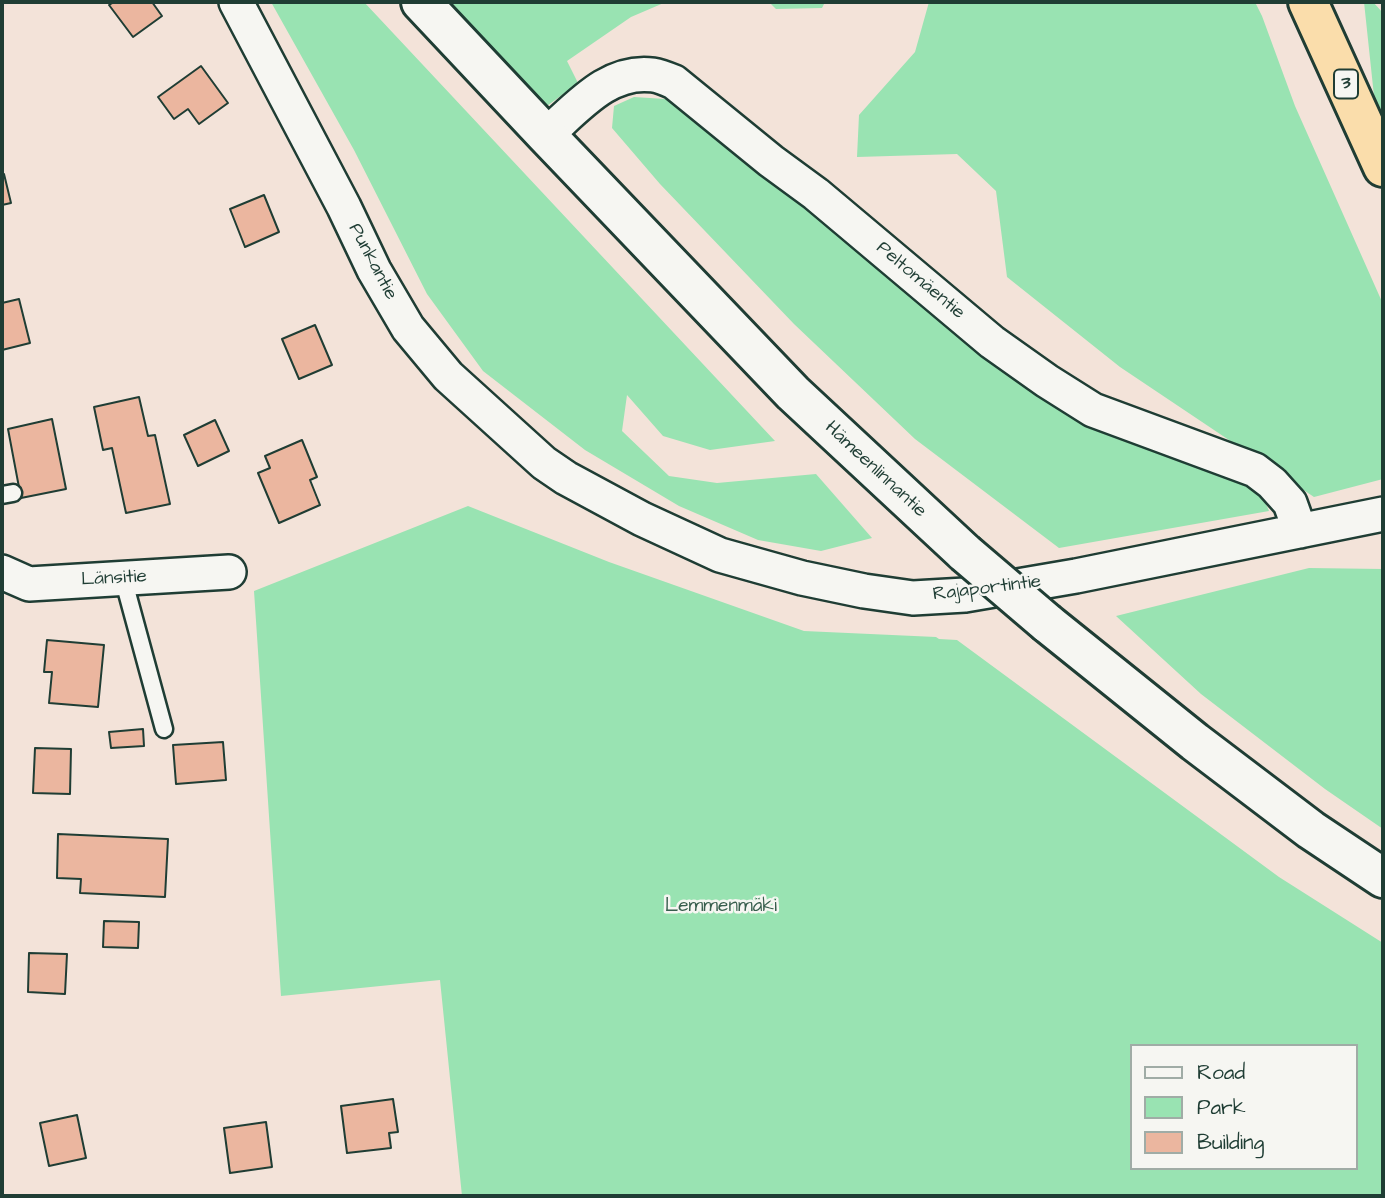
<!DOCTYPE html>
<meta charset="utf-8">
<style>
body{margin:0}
#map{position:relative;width:1385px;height:1198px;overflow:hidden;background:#f3e3d9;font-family:"Architects Daughter",sans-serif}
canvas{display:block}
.frame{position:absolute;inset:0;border:4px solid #1f3d34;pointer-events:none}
.legend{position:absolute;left:1130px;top:1044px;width:228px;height:126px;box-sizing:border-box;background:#f6f6f2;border:2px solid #a0aca6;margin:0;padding:9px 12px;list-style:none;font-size:21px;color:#1f3d34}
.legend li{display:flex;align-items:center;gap:14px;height:35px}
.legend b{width:35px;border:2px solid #a0aca6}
</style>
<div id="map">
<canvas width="1385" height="1198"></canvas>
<div class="frame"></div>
<ul class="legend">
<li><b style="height:9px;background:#f6f6f2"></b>Road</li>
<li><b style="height:19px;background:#99e3b2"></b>Park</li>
<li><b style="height:19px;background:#ebb69f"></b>Building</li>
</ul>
</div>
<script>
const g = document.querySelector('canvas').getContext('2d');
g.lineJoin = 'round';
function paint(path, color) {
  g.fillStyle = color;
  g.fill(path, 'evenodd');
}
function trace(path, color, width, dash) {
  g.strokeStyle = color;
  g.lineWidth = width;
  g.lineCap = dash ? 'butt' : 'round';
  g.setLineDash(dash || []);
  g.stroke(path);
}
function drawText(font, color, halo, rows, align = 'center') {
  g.font = font + ' "Architects Daughter",sans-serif';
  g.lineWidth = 5;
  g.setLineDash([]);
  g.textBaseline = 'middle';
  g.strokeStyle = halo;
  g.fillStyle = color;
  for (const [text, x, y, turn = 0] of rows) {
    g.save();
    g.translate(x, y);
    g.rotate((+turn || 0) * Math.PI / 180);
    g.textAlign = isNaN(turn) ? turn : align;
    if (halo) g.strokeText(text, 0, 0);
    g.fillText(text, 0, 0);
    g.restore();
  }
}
paint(new Path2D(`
 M271 2H364L775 441 710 450 663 436 627 395 622 431 669 476 717 483 816 474 872 538 821 551 758 540 679 506 585 450 483 371 427 294 354 150Z
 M448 2H666L631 17 567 61 578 83 547 106Z
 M769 2H825L822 8 776 9Z
 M929 2H1255L1262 16 1295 106 1383 304V479L1314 497 1120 367 1007 277 996 191 957 154 857 157 859 115 915 52Z
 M1364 2H1373L1383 13V115L1374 96Z
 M634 97 681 100 991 359 1261 492 1269 511 1059 548 915 439 794 324 660 184 612 128 614 106Z
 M468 506 609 562 804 631 936 637 939 639 957 640 1279 877 1383 943V1196H462L440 980 281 996 254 591ZM1131 1046H1355V1168H1131Z
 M1309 568 1383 569V829L1325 789 1201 694 1116 616Z`), '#99e3b2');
const building = new Path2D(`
 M114 2H152L162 16 133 37 109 5Z
 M201 66 228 103 199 124 188 109 174 119 158 97Z
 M4 174 11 203 2 205V175Z
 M264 195 279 232 245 247 230 209Z
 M19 299 30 343 2 350V303Z
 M315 325 332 365 299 379 282 339Z
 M139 397 148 436 155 435 170 504 126 513 112 448 103 450 94 407Z
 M52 419 66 489 21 498 8 429Z
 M215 420 229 451 198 466 184 435Z
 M302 440 317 477 310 480 320 505 279 523 258 473 270 468 265 456Z
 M47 640 104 645 98 707 49 703 52 672H44Z
 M143 729 144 746 111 748 109 732Z
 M223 742 226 780 176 784 173 745Z
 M35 748 71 749 70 794 33 793Z
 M58 834 168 839 165 897 80 893 81 879 57 878Z
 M104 921 139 922 138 948 103 947Z
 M29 953 67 954 65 994 28 992Z
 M393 1099 398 1132 389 1133 391 1148 347 1153 341 1106Z
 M77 1115 86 1158 49 1166 40 1123Z
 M266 1122 272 1167 230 1173 224 1128Z`);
paint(building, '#ebb69f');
trace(building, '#1f3d34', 2);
const lane = new Path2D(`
 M2 495 13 493
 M123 578 164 729`);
const street = new Path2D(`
 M236 2 344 207 374 270 408 328 448 376 544 463 566 478 642 519 720 555 802 578 864 591 913 598 965 595 1076 576 1383 514
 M546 135C577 108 608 69 653 75 660 76 667 79 674 82L771 161 816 194 992 342 1047 381 1093 410 1255 470 1272 483 1290 503 1300 531
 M2 572 29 584 229 572`);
const secondary = new Path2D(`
 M421 2 546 135 793 393 965 553
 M1047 623 1195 742 1311 830 1383 878`);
const highway = new Path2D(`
 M1308 2 1383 167`);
trace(lane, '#1f3d34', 21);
trace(street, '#1f3d34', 38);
trace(secondary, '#1f3d34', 44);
trace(highway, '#1f3d34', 44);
trace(lane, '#f6f6f2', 16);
trace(street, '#f6f6f2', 33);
trace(secondary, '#f6f6f2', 38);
trace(highway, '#faddab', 38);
const secondaryBridge = new Path2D(`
 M965 553 1047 623`);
trace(secondaryBridge, '#1f3d34', 44, []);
trace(secondaryBridge, '#f6f6f2', 38);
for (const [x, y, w] of [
 [1346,84,24]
]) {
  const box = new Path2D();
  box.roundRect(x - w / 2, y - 14.5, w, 29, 5);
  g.fillStyle = '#f6f6f2';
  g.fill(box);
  trace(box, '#1f3d34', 2);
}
drawText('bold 18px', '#1f3d34', null, [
 ["3",1346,84]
]);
drawText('19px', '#1f3d34', '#f6f6f2', [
 ["Punkantie",372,262,62],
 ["Peltomäentie",920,281,40],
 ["Hämeenlinnantie",875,470,43],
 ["Länsitie",114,579,-3],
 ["Rajaportintie",987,589,-7]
]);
drawText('19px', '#375e4d', '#f6f6f2', [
 ["Lemmenmäki",721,907]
]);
</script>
